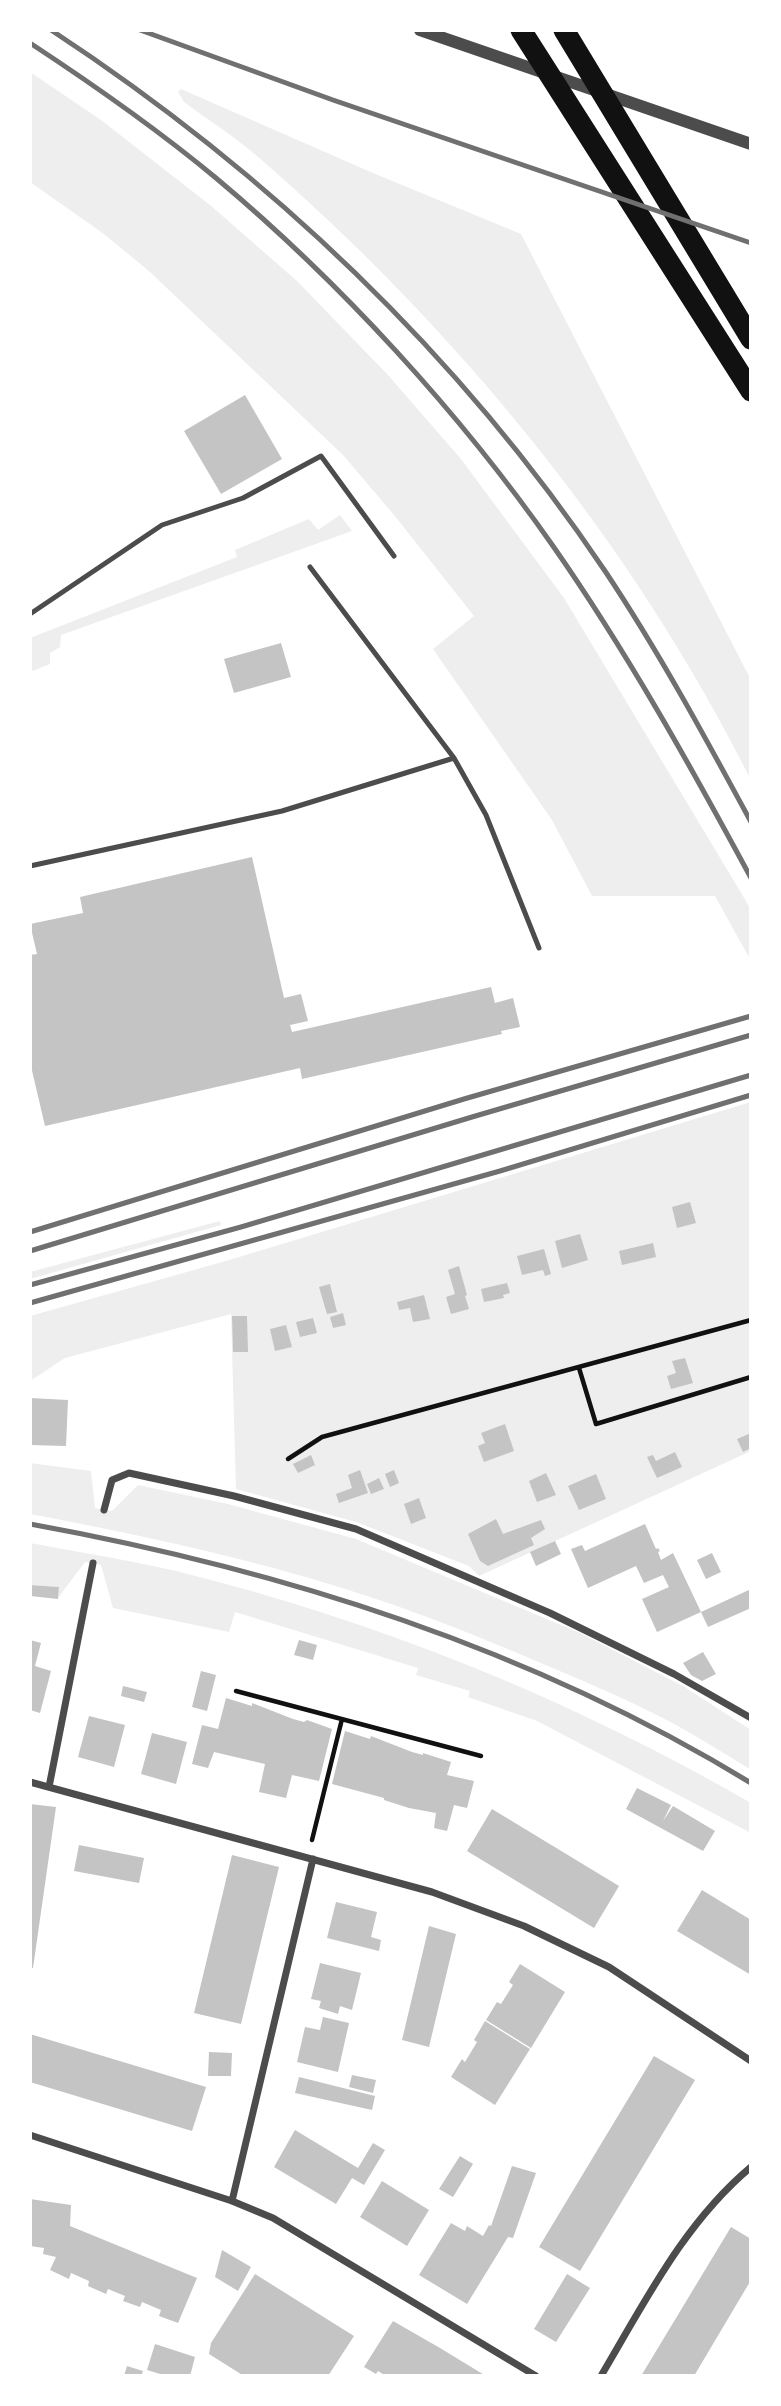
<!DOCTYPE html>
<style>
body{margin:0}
#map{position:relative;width:781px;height:2406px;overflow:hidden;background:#fff;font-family:Poppins,sans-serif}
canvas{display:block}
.frame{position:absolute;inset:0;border:32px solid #fff;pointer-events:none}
</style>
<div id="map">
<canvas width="781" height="2406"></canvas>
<div class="frame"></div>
</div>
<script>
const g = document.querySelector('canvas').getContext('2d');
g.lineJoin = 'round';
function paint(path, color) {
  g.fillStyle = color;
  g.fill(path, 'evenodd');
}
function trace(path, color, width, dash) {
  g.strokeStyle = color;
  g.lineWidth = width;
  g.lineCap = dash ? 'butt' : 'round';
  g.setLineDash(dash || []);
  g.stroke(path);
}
paint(new Path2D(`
 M30 72 101 120 210 205 297 281 388 375 461 459 564 598 746 901 751 910V961L715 896H592L552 820 433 649 474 616 394 515 343 455 150 272 104 234 30 182Z
 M181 89 373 173 521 234 751 680V780C632 542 458 330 257 156 234 136 208 120 184 102L178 92Z
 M340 515 352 531 61 635 60 647 50 653V664L30 672V638L237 557 235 550 309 519 318 530Z
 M751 1102V1451L479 1576 469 1566 356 1522 236 1489 231 1314 65 1358 30 1381V1316L226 1261Z
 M220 1221 221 1225 30 1279V1272Z
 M30 1463 91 1471 95 1508 112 1511 138 1485 228 1504 356 1539 580 1633 683 1686 751 1730V1770C727 1755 703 1740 678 1726 635 1703 589 1683 543 1664 467 1631 389 1601 309 1578 217 1551 124 1532 30 1514Z
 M30 1543C79 1552 128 1560 176 1571 378 1621 571 1699 751 1803V1833L537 1721 468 1697 470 1691 416 1675 418 1668 235 1612 229 1632 113 1608 101 1565 85 1562 58 1598 59 1587 30 1585Z`), '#eee');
paint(new Path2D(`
 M245 395 282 459 221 494 184 431Z
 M281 643 291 677 234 693 224 659Z
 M252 857 284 998 301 994 308 1021 290 1025 292 1032 491 987 495 1003 513 998 520 1027 501 1031 502 1034 302 1079 300 1068 45 1126 30 1062V955L37 954 30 924 83 913 80 897Z
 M690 1202 696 1223 677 1228 672 1207Z
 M580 1234 588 1260 562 1268 555 1241Z
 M653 1243 656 1257 622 1265 619 1251Z
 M544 1249 551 1274 545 1276 543 1270 522 1275 517 1256Z
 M459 1266 467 1295 465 1296 469 1309 451 1314 446 1297 455 1294 448 1270Z
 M507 1283 510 1293 503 1295 504 1298 484 1302 481 1289Z
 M330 1284 337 1312 327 1314 319 1287Z
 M424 1295 430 1319 413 1322 410 1308 399 1310 397 1302Z
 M343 1313 346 1325 333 1328 330 1317Z
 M232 1316H247L248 1352H233Z
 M313 1318 317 1333 300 1337 296 1322Z
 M286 1325 292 1347 275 1351 270 1329Z
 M685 1358 693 1383 671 1389 667 1376 676 1373 672 1361Z
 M30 1398 68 1400 66 1446 30 1445Z
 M505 1424 514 1451 484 1462 478 1446 485 1443 481 1433Z
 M751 1433V1448L743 1452 737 1439Z
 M675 1452 682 1467 657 1478 647 1457 653 1455 656 1461Z
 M311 1455 315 1465 298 1473 293 1464Z
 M360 1470 368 1493 339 1503 336 1494 352 1488 348 1475Z
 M394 1470 399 1483 390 1487 385 1474Z
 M546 1473 556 1495 537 1502 529 1481Z
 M596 1474 606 1499 579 1510 568 1486Z
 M379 1478 384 1489 371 1494 367 1484Z
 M419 1498 426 1518 411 1524 404 1504Z
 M496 1519 503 1534 541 1520 545 1529 531 1538 534 1545 488 1566 480 1561 468 1534Z
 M645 1524 656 1549 658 1548 660 1551 658 1552 661 1560 673 1553 701 1612 657 1632 642 1599 669 1587 663 1575 644 1583 636 1566 588 1588 571 1549 582 1545 585 1551Z
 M555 1541 561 1554 536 1566 530 1552Z
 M712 1553 721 1572 706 1579 697 1560Z
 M30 1585 59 1587 58 1599 30 1596Z
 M751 1589V1602L749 1603 751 1608 708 1627 701 1612Z
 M30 1640 41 1643 35 1666 51 1671 40 1713 30 1710Z
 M299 1640 317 1645 313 1660 294 1655Z
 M703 1652 716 1674 702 1681 691 1675 683 1663Z
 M201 1671 216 1675 207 1711 192 1707Z
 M123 1686 147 1692 144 1702 121 1696Z
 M226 1698 252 1706V1703L293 1719 304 1722 307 1720 332 1729 319 1781 292 1775 286 1798 259 1792 265 1764 214 1752 208 1768 192 1764 202 1725 218 1729Z
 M89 1716 125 1725 114 1767 78 1757Z
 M345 1731 370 1739 371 1736 412 1752 423 1755V1753L451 1762 447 1775 474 1781 467 1808 454 1805 447 1831 434 1828 436 1813 409 1808 384 1800V1798L332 1784Z
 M152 1733 187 1742 176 1784 141 1774Z
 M637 1788 671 1805 663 1821 673 1806 715 1831 703 1851 626 1809Z
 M30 1804 56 1807 33 1968H30Z
 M492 1809 619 1886 594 1928 467 1851Z
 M79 1845 144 1858 139 1883 74 1871Z
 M232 1855 279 1867 241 2024 194 2013Z
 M702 1890 751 1920V1975L677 1931Z
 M336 1902 377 1912 371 1937 381 1940 379 1951 327 1938Z
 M429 1926 456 1934 429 2047 402 2040Z
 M320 1963 361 1973 352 2010 340 2006 338 2014 319 2008 321 2001 311 1999Z
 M520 1964 565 1992 531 2048 486 2020 497 2002 501 2004 513 1985 509 1982Z
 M323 2017 349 2023 338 2072 297 2062 305 2027 320 2030Z
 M485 2021 530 2049 495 2105 451 2077 462 2059 465 2062 477 2042 474 2040Z
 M30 2034 206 2087 192 2131 30 2082Z
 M209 2052 232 2053 231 2076H208Z
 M654 2056 695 2080 580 2271 539 2247Z
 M352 2075 376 2080 373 2093 349 2087Z
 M299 2077 375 2096 372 2110 295 2093Z
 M295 2130 358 2168 373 2143 385 2150 364 2185 352 2178 336 2204 274 2167Z
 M460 2156 473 2164 453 2197 439 2189Z
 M512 2166 536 2173 513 2238 508 2237 467 2304 419 2275 451 2223 465 2231 467 2226 483 2236 489 2225 491 2226Z
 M382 2181 429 2210 407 2246 360 2217Z
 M30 2199 71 2205 70 2226 197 2278 178 2323 159 2316 161 2310 142 2302 140 2307 123 2301 125 2296 108 2289 106 2294 88 2286 89 2281 71 2273 69 2279 50 2270 56 2257 43 2254 44 2248 30 2246Z
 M731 2227 751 2239V2280L694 2376H641Z
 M222 2250 251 2267 238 2291 215 2277Z
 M255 2274 354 2336 328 2376H244L209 2354 211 2343Z
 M567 2274 590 2288 556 2342 534 2329Z
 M393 2321 440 2348 486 2376H386L378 2371 376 2374 364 2367Z
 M155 2344 195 2357 190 2376H167L147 2370Z
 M127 2366 143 2371 141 2376H124Z`), '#c4c4c4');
trace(new Path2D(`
 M579 1368 596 1424 751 1377
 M288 1459 322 1437 751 1320
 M236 1691 481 1756
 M312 1840 342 1719`), '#111', 4.5);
trace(new Path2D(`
 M30 614 162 525 243 498 321 456 394 556
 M454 758 486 815 539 948
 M30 866 282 811 454 758 310 567`), '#4c4c4c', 5);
trace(new Path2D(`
 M104 1510 112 1480 129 1473 234 1496 356 1529 550 1613 674 1674 751 1718
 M30 1782 432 1892 524 1926 609 1967 751 2061
 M49 1787 93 1563
 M30 2135 232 2201 273 2218 536 2376
 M232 2201 313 1859
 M601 2376C645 2302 684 2223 751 2167`), '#4c4c4c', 7);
trace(new Path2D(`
 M420 30 751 144`), '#4c4c4c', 12);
trace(new Path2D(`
 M521 30 751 391
 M564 30 751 339`), '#111', 21);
trace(new Path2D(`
 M51 30C269 173 459 354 605 571 659 652 705 737 751 822
 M140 30 333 100 751 243
 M30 43C94 85 157 129 216 178 340 282 460 413 553 546 627 652 690 765 751 878
 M30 1232 464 1099 751 1016
 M30 1251 472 1117 751 1035
 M30 1285 241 1227 751 1075
 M30 1303 500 1171 751 1095
 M30 1524C283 1570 530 1648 751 1783`), '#707070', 5);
</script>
